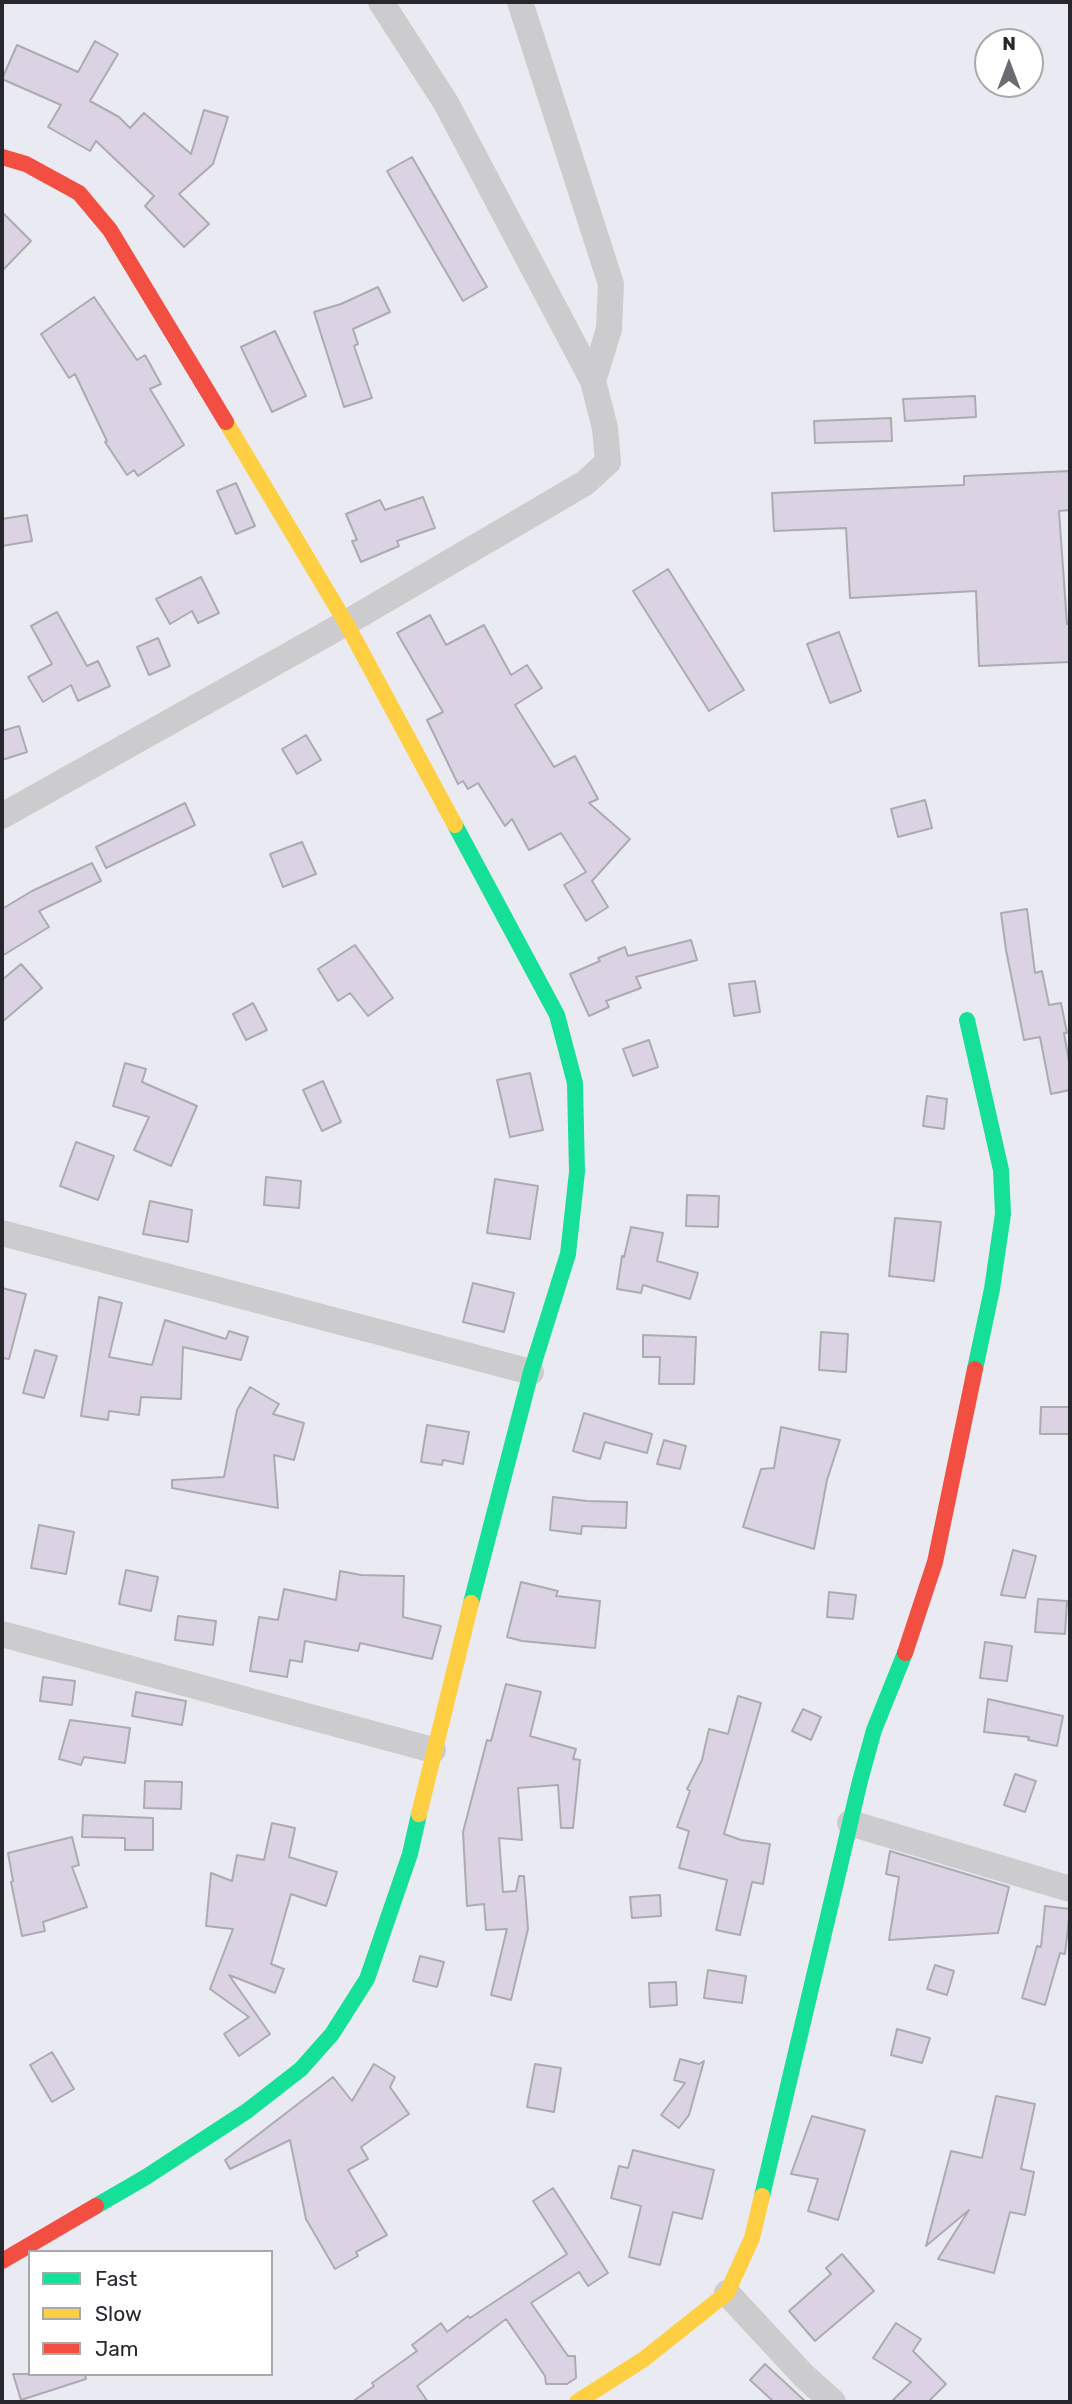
<!DOCTYPE html>
<style>
body{margin:0}
#map{position:relative;width:1072px;height:2404px;overflow:hidden;background:#eaebf2;font-family:Rubik,sans-serif}
canvas{display:block}
.frame{position:absolute;inset:0;border:4px solid #27272d;pointer-events:none}
.legend{position:absolute;left:28px;top:2250px;width:245px;height:126px;box-sizing:border-box;background:#fff;border:2px solid #a9a9ab;margin:0;padding:9px 12px;list-style:none;font-size:21px;color:#27272d}
.legend li{display:flex;align-items:center;gap:14px;height:35px}
.legend b{width:35px;border:2px solid #a9a9ab}
.north{position:absolute;left:974px;top:28px;width:70px;height:70px;box-sizing:border-box;background:#fff;border:2px solid #a9a9ab;border-radius:50%;rotate:0deg;font-size:19px;font-weight:700;line-height:28px;text-align:center;color:#27272d}
.north::after{content:'';display:block;margin:auto;width:24px;height:32px;background:#6b6c72;clip-path:polygon(50% 0,100% 100%,50% 72%,0 100%)}
</style>
<div id="map">
<canvas width="1072" height="2404"></canvas>
<div class="frame"></div>
<ul class="legend">
<li><b style="height:9px;background:#16e098"></b>Fast</li>
<li><b style="height:9px;background:#ffcf43"></b>Slow</li>
<li><b style="height:9px;background:#f24e42"></b>Jam</li>
</ul>
<div class="north">N</div>
</div>
<script>
const g = document.querySelector('canvas').getContext('2d');
g.lineJoin = 'round';
function paint(path, color) {
  g.fillStyle = color;
  g.fill(path, 'evenodd');
}
function trace(path, color, width, dash) {
  g.strokeStyle = color;
  g.lineWidth = width;
  g.lineCap = dash ? 'butt' : 'round';
  g.setLineDash(dash || []);
  g.stroke(path);
}
const building = new Path2D(`
 M95 41 118 54 90 101 119 117 130 128 144 113 191 154 204 110 228 117 213 164 179 194 209 224 184 247 145 206 154 196 96 141 90 151 48 127 61 105 2 79 17 45 78 72Z
 M412 157 487 287 463 301 387 171Z
 M2 212 31 241 2 271Z
 M378 287 390 312 353 329 358 344 354 346 372 398 344 407 314 312 341 304Z
 M94 297 137 360 145 355 161 384 150 389 184 445 138 476 134 470 127 475 105 442 107 441 75 374 69 378 41 334Z
 M275 331 306 396 272 412 241 347Z
 M975 396 976 417 905 421 903 399Z
 M891 418 892 441 815 443 814 421Z
 M1070 471V510L1059 511 1067 624 1070 623V662L979 666 976 591 850 598 846 528 774 531 772 493 964 485V476Z
 M236 483 255 526 236 534 217 491Z
 M423 497 435 528 397 541 399 546 361 562 352 541 357 540 346 514 380 500 385 510Z
 M27 515 32 541 2 546V519Z
 M668 569 744 690 709 711 633 591Z
 M201 577 219 613 198 623 192 611 170 624 156 599Z
 M57 612 87 666 98 661 110 686 78 701 71 685 43 702 28 677 52 664 31 626Z
 M430 615 446 645 484 625 511 675 527 665 542 688 515 705 554 767 575 756 598 799 589 803 630 839 592 881 608 907 586 921 564 885 586 872 561 833 529 850 512 819 505 826 478 783 468 789 463 781 458 784 427 720 443 712 397 633Z
 M839 632 861 691 830 703 807 644Z
 M158 638 170 666 149 675 137 647Z
 M19 726 27 752 2 760V731Z
 M306 735 321 760 297 774 282 749Z
 M925 800 932 828 898 837 891 809Z
 M185 803 195 825 106 868 96 847Z
 M302 842 316 874 283 887 270 854Z
 M92 863 101 881 39 911 49 927 2 956V909L32 891Z
 M1027 909 1035 973 1042 971 1049 1005 1061 1003 1067 1033H1064L1070 1067V1090L1051 1094 1040 1037 1024 1040 1006 950 1001 913Z
 M691 940 697 960 636 977 641 988 606 1001 609 1007 589 1016 570 974 600 961 598 958 625 947 628 956Z
 M355 945 393 998 368 1016 350 993 338 1001 318 969Z
 M21 964 42 988 2 1022V980Z
 M755 981 760 1012 734 1016 729 984Z
 M253 1003 267 1030 246 1040 233 1014Z
 M649 1040 658 1067 633 1076 623 1049Z
 M125 1063 146 1069 142 1082 197 1106 171 1166 134 1150 149 1117 113 1106Z
 M530 1073 543 1130 510 1137 497 1080Z
 M323 1081 341 1122 322 1131 303 1090Z
 M927 1096 947 1099 944 1129 923 1126Z
 M76 1142 114 1156 98 1200 60 1186Z
 M266 1177 301 1181 299 1208 264 1205Z
 M495 1179 538 1186 530 1239 487 1233Z
 M687 1195 719 1196 718 1227 686 1226Z
 M150 1201 192 1210 188 1242 143 1234Z
 M895 1218 941 1222 934 1281 889 1276Z
 M631 1227 663 1233 657 1261 698 1273 690 1299 643 1285 641 1293 617 1289 622 1256 624 1257Z
 M473 1283 514 1293 504 1332 463 1322Z
 M2 1288 26 1294 9 1359 2 1358Z
 M99 1297 122 1303 109 1357 152 1365 165 1320 226 1339 229 1331 248 1337 241 1360 183 1347 181 1399 141 1397 139 1415 109 1411 108 1420 81 1416Z
 M821 1332 848 1334 846 1372 819 1370Z
 M643 1335 696 1337 694 1384H659L660 1357H643Z
 M35 1350 57 1356 44 1398 23 1393Z
 M250 1387 279 1404 273 1414 304 1423 294 1460 274 1455 278 1508 172 1488V1480L224 1477 237 1410Z
 M1041 1407H1070L1069 1434H1040Z
 M584 1413 652 1434 647 1453 605 1442 600 1459 573 1451Z
 M427 1425 469 1432 463 1464 443 1460 442 1465 421 1462Z
 M781 1427 840 1440 827 1480 814 1549 743 1527 761 1469 774 1468Z
 M664 1440 686 1446 680 1469 657 1464Z
 M553 1497 587 1501 627 1502 626 1528 582 1526 581 1534 550 1530Z
 M39 1525 74 1532 66 1574 31 1568Z
 M1013 1550 1036 1556 1025 1598 1001 1595Z
 M126 1570 158 1577 151 1611 119 1604Z
 M340 1571 361 1575 404 1576 403 1617 441 1626 432 1659 360 1643 358 1651 305 1641 302 1662 290 1660 287 1677 250 1671 259 1617 278 1620 284 1589 336 1600Z
 M521 1582 558 1591 556 1596 600 1601 595 1648 522 1641 507 1637Z
 M829 1592 856 1595 853 1619 827 1617Z
 M1038 1599 1067 1601 1065 1634 1035 1632Z
 M178 1616 216 1621 213 1645 175 1640Z
 M985 1642 1012 1646 1007 1681 980 1678Z
 M43 1677 75 1681 72 1705 40 1701Z
 M506 1684 541 1692 530 1736 576 1749 573 1759 580 1760 573 1828H561L558 1785 518 1788 522 1840 499 1838 503 1892 516 1891 519 1876H524L528 1929 511 2000 491 1995 507 1929 486 1930 484 1904 467 1906 463 1832 487 1740 491 1741Z
 M136 1692 186 1701 182 1725 132 1716Z
 M738 1696 761 1703 724 1834 741 1840 770 1844 763 1884 752 1882 740 1935 716 1930 727 1880 679 1868 689 1831 677 1827 690 1791 687 1789 702 1760 709 1729 728 1734Z
 M988 1699 1063 1716 1057 1746 1028 1740 1029 1737 984 1732Z
 M803 1709 821 1717 811 1740 792 1731Z
 M70 1720 130 1728 125 1763 84 1757 81 1765 59 1759Z
 M1015 1774 1036 1781 1025 1812 1004 1805Z
 M145 1781 182 1782 181 1809 144 1808Z
 M83 1815 153 1818V1850H125V1838L82 1837Z
 M272 1823 295 1828 289 1857 337 1872 326 1906 291 1894 271 1964 284 1969 275 1993 229 1975 270 2034 239 2056 224 2034 249 2017 210 1989 233 1929 206 1926 211 1873 232 1881 237 1855 264 1860Z
 M72 1837 79 1865 72 1867 87 1907 43 1922 45 1931 22 1936 11 1882 13 1881 8 1853Z
 M890 1851 1009 1887 998 1933 889 1940 899 1877 886 1874Z
 M660 1895 661 1916 632 1918 630 1897Z
 M1045 1906 1070 1909 1065 1954 1060 1953 1045 2005 1022 1998 1037 1946 1041 1947Z
 M420 1956 444 1962 437 1987 413 1981Z
 M935 1965 954 1971 947 1995 927 1989Z
 M708 1970 746 1976 742 2003 704 1998Z
 M676 1982 677 2005 650 2007 649 1983Z
 M897 2029 930 2038 922 2063 891 2055Z
 M52 2052 74 2089 52 2102 30 2065Z
 M680 2059 699 2064 704 2061 689 2115 679 2128 661 2115 685 2083 674 2080Z
 M374 2064 395 2077 390 2087 409 2114 361 2147 368 2159 348 2170 387 2235 356 2252 358 2256 335 2269 306 2219 290 2140 230 2169 225 2160 333 2077 352 2101Z
 M535 2064 561 2068 554 2112 527 2107Z
 M996 2096 1035 2104 1021 2169 1034 2172 1025 2215 1010 2212 994 2273 938 2259 969 2210 926 2246 951 2151 982 2158Z
 M812 2116 865 2130 838 2220 808 2211 818 2179 791 2174Z
 M633 2150 714 2170 702 2219 673 2212 660 2265 629 2257 641 2206 611 2198 619 2166 628 2168Z
 M553 2188 608 2273 588 2286 579 2272 531 2303 568 2356H575L576 2378 567 2384H546L545 2376 506 2319 417 2386 428 2402H352L374 2386 372 2383 417 2351 412 2345 441 2323 447 2332 468 2316 470 2318 567 2254 533 2201Z
 M842 2254 874 2291 815 2341 789 2311 831 2274 826 2268Z
 M896 2323 921 2339 913 2351 946 2384 928 2402H891L911 2382 873 2358Z
 M765 2364 806 2402H774L750 2380Z
 M13 2374H85L86 2379 21 2400Z`);
paint(building, '#dbd2e4');
trace(building, '#acabb0', 2);
trace(new Path2D(`
 M520 2 611 284 609 329 593 381
 M2 816 346 623 585 483 608 462 605 428 593 381 446 103 381 2
 M2 1233 531 1372
 M2 1634 433 1750
 M850 1823 1070 1889
 M727 2293 804 2376 833 2402`), '#ccccce', 26);
trace(new Path2D(`
 M455 825 557 1015 575 1083 577 1172 568 1254 531 1372 471 1603
 M967 1020 1001 1170 1003 1214 992 1289 975 1369
 M762 2196 860 1781 874 1730 905 1653
 M96 2206 146 2177 247 2111 301 2069 332 2034 367 1979 410 1854 419 1814`), '#16e098', 16);
trace(new Path2D(`
 M226 422 346 623 455 825
 M419 1814 471 1603
 M577 2402 644 2359 727 2293 752 2238 762 2196`), '#ffcf43', 16);
trace(new Path2D(`
 M2 157 26 164 79 193 110 230 226 422
 M905 1653 935 1562 975 1369
 M2 2261 96 2206`), '#f24e42', 16);
</script>
